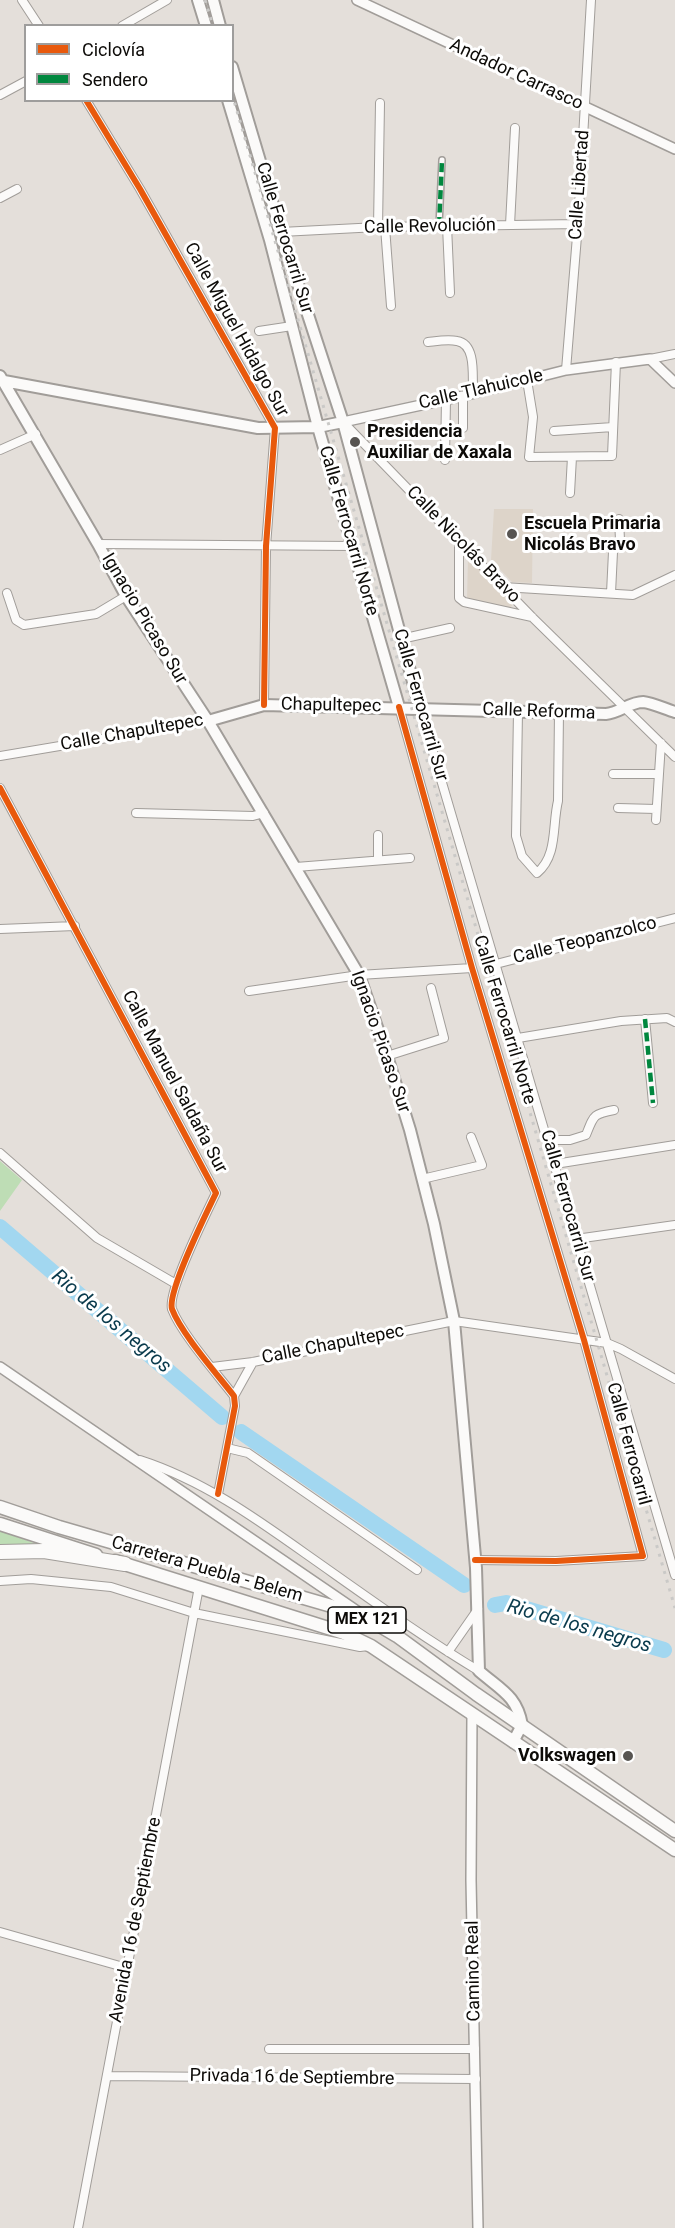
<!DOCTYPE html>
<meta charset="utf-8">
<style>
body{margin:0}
#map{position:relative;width:675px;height:2228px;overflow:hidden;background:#e4dfda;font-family:Roboto,sans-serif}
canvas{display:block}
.legend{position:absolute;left:24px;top:24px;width:210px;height:78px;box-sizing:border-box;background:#fff;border:2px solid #9e9d9c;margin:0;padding:8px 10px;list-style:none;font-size:18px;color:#0d0b08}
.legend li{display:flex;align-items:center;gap:12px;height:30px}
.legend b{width:30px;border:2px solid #9e9d9c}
</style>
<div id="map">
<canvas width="675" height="2228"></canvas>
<ul class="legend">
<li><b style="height:8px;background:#e8590c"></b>Ciclovía</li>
<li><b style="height:8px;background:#00873e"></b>Sendero</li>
</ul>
</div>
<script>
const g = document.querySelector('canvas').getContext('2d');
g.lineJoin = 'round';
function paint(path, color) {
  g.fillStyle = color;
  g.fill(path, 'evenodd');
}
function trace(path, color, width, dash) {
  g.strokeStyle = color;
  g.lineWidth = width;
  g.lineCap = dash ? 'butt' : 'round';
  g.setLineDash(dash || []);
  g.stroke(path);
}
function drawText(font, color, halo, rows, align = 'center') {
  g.font = font + ' Roboto,sans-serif';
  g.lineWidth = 6;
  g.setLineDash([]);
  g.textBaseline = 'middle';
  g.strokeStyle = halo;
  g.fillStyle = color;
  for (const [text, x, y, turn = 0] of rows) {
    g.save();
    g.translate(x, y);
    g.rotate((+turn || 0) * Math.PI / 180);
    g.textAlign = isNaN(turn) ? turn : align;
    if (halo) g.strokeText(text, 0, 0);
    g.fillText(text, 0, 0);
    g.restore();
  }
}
paint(new Path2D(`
 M494 509H533L532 583 512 582 491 560Z
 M468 557 516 601 508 610 467 600Z`), '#ddd4c9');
paint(new Path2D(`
 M0 1161 22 1180 0 1211Z
 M0 1531 45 1547 0 1548Z`), '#beddb5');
trace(new Path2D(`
 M0 1227 222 1417
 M241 1432 464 1585
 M495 1605 506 1603 664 1650`), '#a2d7f0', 16);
const pedestrian = new Path2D(`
 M439 226 442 160`);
const minor = new Path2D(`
 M22 0 39 26
 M122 26 167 0
 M0 95 26 81
 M86 100 140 189 275 428 266 546 264 705
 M0 198 17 189
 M510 225 515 128
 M447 226 450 293
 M378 227 380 103
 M385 227 391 306
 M281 232 378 227 578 224
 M259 331 292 326
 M428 342C437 341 448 339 457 341 477 344 472 378 473 393
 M650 359 675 354
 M566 370 578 224 591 0
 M527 380 533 417 529 457 612 456 616 362
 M343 422 532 617 675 757
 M463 428V396
 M554 431 613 427
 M0 450 36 434
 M445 460 446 399
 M570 493 572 457
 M459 541V598L464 602 532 617
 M98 544 352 546
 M503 587 633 595 675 575
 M7 593 16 620 24 625 96 614 126 596
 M611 593 613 552 620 540 619 519
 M401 639 450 628
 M399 707 472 968 584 1340 643 1556 556 1561 475 1560
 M420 708 675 1575
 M518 711 516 836 522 856 537 873C558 856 552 825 558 801L559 712
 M0 756 208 721
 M613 774H658
 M0 788 216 1193C207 1212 167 1292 172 1309 181 1333 217 1374 234 1396L235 1406 218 1494
 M618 808 656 809
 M136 813 253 816 264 813
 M656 820 661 743
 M378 835V860
 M296 867 410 858
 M0 929 75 926
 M496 964 675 918
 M249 991 359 975 472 968
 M645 1019 653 1103
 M518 1038 621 1021 667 1018 675 1022
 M387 1056 444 1038 431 988
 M548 1140H570L586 1135C594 1115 593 1114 614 1110
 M0 1153 97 1238 176 1284
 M555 1164 675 1145
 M422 1179 482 1165 471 1137
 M576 1239 675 1225
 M212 1367 253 1362 454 1321 607 1343 621 1349 675 1379
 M234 1396 253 1362
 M227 1448 248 1453 417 1570
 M140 1460C202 1480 254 1517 306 1554 363 1594 419 1635 479 1671
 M0 1581 31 1579 111 1587 194 1613 360 1647 368 1646
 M448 1652 478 1609
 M0 1932 127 1968
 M269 2049H475
 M107 2076 476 2079
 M78 2228 199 1587`);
const tertiary = new Path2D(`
 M357 0 675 149
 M343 422 463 396 566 370 650 359 675 383
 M0 1367 360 1613
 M472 1714 471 1880 478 2228`);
const secondary = new Path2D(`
 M198 0 206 26
 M213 0 220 26
 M232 67 281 232 343 422 420 708
 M228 100 270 240 318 427 399 707
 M0 376 98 544 126 596 208 721 359 975 387 1056 410 1130 434 1224 454 1321 476 1568 479 1671C501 1690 517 1696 522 1725L513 1742
 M4 381 258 428 318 427 343 422
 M208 721 264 705 606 714C619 713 630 702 643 702 653 703 665 709 675 712`);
const primary = new Path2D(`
 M0 1507 59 1527 335 1607 375 1623 397 1636 476 1694 675 1831
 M0 1524 96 1555
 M115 1561 344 1633 371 1646 675 1850`);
const motorway = new Path2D(`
 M0 1552 44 1551 125 1564`);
trace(pedestrian, '#a19d99', 8);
trace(minor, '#a19d99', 10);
trace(tertiary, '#a19d99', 12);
trace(secondary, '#a19d99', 14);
trace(primary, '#a19d99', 15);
trace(motorway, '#a19d99', 16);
trace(pedestrian, '#fbfaf9', 5);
trace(minor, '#fbfaf9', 8);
trace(tertiary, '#fbfaf9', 9);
trace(secondary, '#fbfaf9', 10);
trace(primary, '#fbfaf9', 12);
trace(motorway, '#fbfaf9', 14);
trace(new Path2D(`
 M205 0 213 26
 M232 94 675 1608`), '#cac9c7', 3, [3, 6]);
trace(new Path2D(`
 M439 226 442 160
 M645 1019 653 1103`), '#00873e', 4.5, [9, 4.5]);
trace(new Path2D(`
 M86 100 140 189 275 428 266 546 264 705
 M399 707 472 968 584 1340 643 1556 556 1561 475 1560
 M0 788 216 1193C207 1212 167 1292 172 1309 181 1333 217 1374 234 1396L235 1406 218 1494`), '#e8590c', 6);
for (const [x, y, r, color] of [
 [355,442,6,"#585552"],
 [512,534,6,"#585552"],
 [628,1756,6,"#585552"]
]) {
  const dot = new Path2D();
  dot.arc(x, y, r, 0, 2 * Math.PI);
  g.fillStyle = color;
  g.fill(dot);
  trace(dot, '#fff', 2);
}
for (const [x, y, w] of [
 [367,1620,78]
]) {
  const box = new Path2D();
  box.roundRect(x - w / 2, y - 13, w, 26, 4.5);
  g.fillStyle = '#fff';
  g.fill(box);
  trace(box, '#0d0b08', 1.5);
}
drawText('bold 16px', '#0d0b08', null, [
 ["MEX 121",367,1620]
]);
drawText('18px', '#0d0b08', '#fff', [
 ["Andador Carrasco",516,75,25],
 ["Calle Libertad",580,185,-86],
 ["Calle Revolución",430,227,-1],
 ["Calle Ferrocarril Sur",284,238,73],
 ["Calle Miguel Hidalgo Sur",236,330,61],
 ["Calle Tlahuicole",481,390,-13],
 ["Calle Ferrocarril Norte",348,531,74],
 ["Calle Nicolás Bravo",463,545,46],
 ["Ignacio Picaso Sur",144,619,59],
 ["Calle Ferrocarril Sur",420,705,74],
 ["Chapultepec",331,706,1],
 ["Calle Reforma",539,712,2],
 ["Calle Chapultepec",132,733,-10],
 ["Calle Teopanzolco",585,941,-14],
 ["Calle Ferrocarril Norte",504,1020,73],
 ["Ignacio Picaso Sur",380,1042,71],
 ["Calle Manuel Saldaña Sur",174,1082,62],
 ["Calle Ferrocarril Sur",567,1206,74],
 ["Calle Chapultepec",333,1345,-11],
 ["Calle Ferrocarril",628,1444,75],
 ["Carretera Puebla - Belem",207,1570,16],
 ["Avenida 16 de Septiembre",136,1920,-79],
 ["Camino Real",474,1971,-91],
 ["Privada 16 de Septiembre",292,2078,1]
]);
drawText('bold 18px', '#0d0b08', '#fff', [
 ["Presidencia",367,432],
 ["Auxiliar de Xaxala",367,453],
 ["Escuela Primaria",524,524],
 ["Nicolás Bravo",524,545],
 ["Volkswagen",616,1756,"right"]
], 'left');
drawText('italic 20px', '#093a4c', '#fff', [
 ["Rio de los negros",111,1322,40],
 ["Rio de los negros",579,1627,16]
]);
</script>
